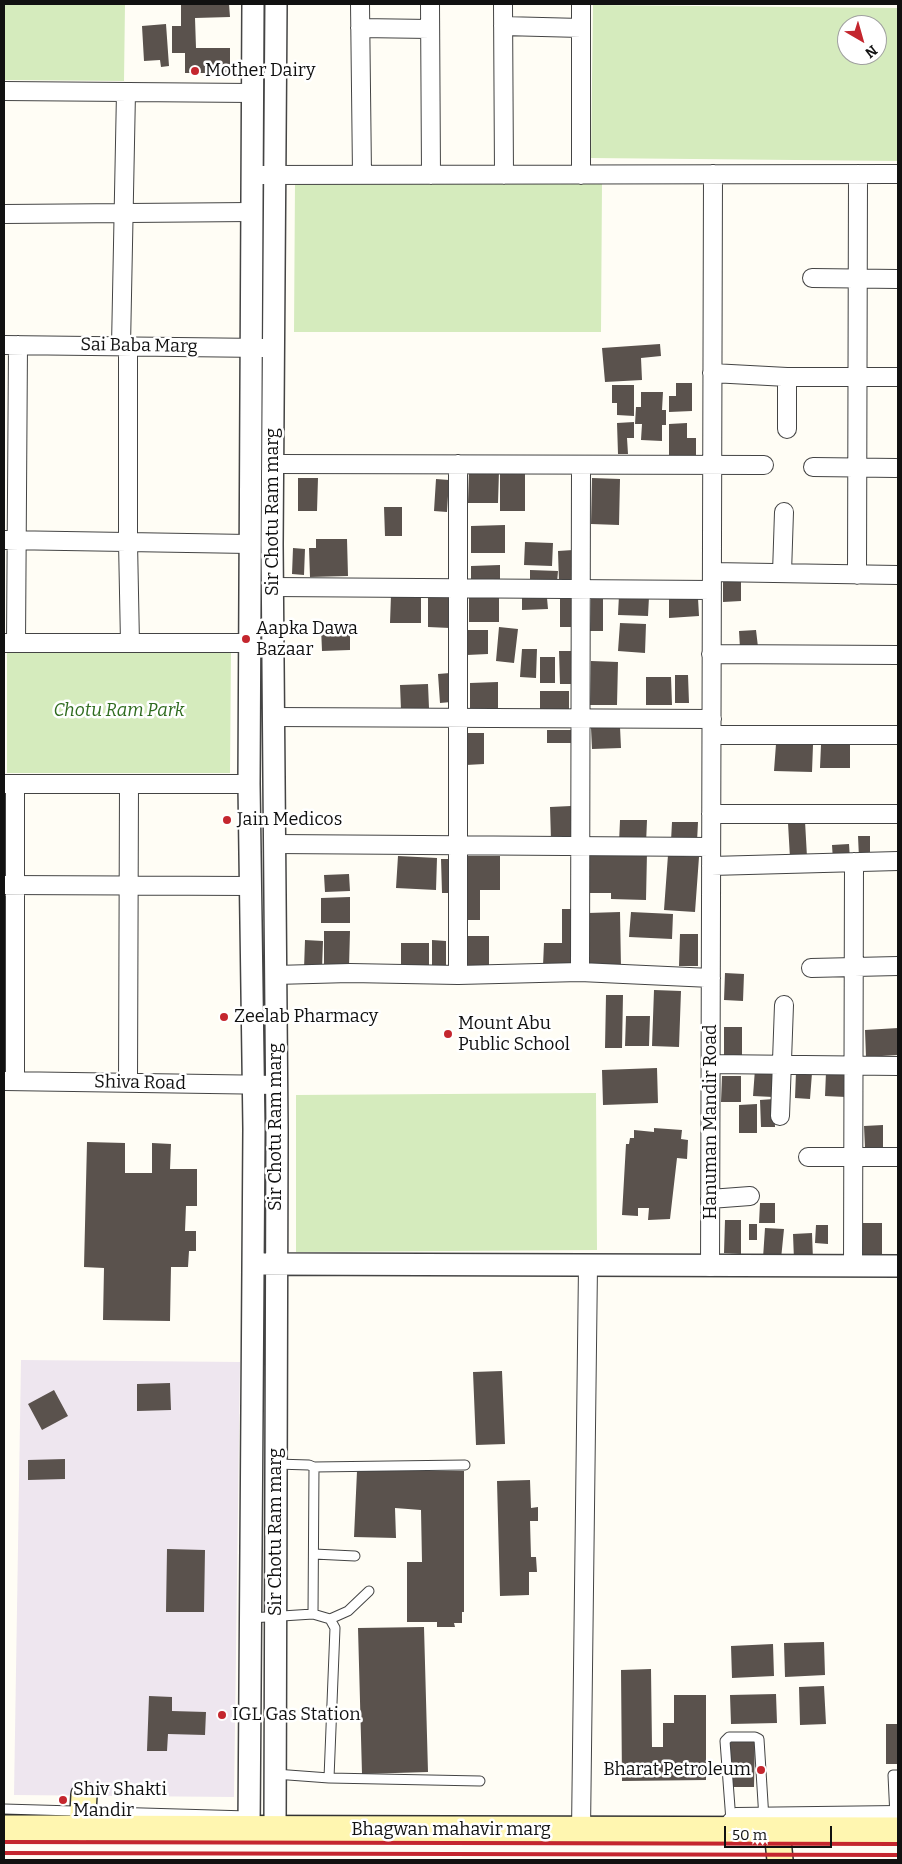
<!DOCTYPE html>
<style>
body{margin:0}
#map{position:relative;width:902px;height:1864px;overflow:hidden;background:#fffdf5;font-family:Bitter,serif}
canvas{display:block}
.frame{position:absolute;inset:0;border:5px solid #111;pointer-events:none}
.north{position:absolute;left:837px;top:15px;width:50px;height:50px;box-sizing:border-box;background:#fff;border:1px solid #a0a0a0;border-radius:50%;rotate:142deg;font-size:14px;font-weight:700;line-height:20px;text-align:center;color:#111}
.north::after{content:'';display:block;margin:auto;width:18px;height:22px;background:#c4262e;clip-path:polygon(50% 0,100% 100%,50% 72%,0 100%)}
.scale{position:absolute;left:724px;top:1826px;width:108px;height:22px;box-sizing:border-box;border:2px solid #111;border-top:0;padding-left:6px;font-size:15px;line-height:18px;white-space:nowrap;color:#111;-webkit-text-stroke:4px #fff;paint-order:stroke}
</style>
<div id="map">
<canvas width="902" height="1864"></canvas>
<div class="frame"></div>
<div class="north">N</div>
<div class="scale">50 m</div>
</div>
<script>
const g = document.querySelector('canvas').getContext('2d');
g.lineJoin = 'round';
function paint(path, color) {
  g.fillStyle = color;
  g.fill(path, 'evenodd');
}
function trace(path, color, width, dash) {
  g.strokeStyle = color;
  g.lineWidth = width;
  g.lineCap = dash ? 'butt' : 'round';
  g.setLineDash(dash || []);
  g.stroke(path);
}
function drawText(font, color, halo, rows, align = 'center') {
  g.font = font + ' Bitter,serif';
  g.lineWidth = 5;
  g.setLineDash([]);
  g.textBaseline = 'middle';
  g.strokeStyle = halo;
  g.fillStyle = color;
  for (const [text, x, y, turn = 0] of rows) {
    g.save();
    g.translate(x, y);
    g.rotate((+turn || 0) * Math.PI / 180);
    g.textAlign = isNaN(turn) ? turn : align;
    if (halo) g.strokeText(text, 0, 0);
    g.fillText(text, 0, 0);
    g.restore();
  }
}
paint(new Path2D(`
 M21 1360 240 1362 234 1797 14 1795Z`), '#eee6ef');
paint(new Path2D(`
 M4 4H125L124 81 4 80Z
 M593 5 898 8V161L591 158ZM847 25H877V55H847Z
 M295 182H602L601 332H294Z
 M7 649H231L230 773H7Z
 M596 1093 597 1250 296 1252V1095Z`), '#d5ebbd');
paint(new Path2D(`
 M181 4H229L230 17 195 18 196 48H230V73H185V53H172V26H181Z
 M166 24 169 66 161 67 160 60 144 61 142 26Z
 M660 344 661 356 641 358 642 380 605 382 602 348Z
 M676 383H692V411L669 412V396H676Z
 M612 385H634V416L617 415V403H612Z
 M641 392H663L662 410H666V425H662V441L641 440 642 424H635L636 407H641Z
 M634 422V438H627L628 454H618L617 423Z
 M687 423V438H696V456H669V424Z
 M469 470 499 471 498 503H468Z
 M500 471H525V511H500Z
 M298 478H318L317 511H298Z
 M592 478 620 479 619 525 591 524Z
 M436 479 449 480 447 512 434 511Z
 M384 507H402V536H385Z
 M505 525V553H471V526Z
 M316 539H347L348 576 310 577 309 548H316Z
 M525 542 553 543 552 566 524 565Z
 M293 548 305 549 304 575 292 574Z
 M573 550 574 581 559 582 558 551Z
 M500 565V583L471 584V566Z
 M530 570 558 571 557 583H530Z
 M723 581H741V601L723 602Z
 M469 591H499V622H469Z
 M428 593H451L450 628 428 627Z
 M391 595H421V623H390Z
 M619 595 649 597 648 616 618 615Z
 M560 597H572V627H560Z
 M522 598H547L548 609 522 610Z
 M591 598H603V631H590Z
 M698 598 699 616 669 618V599Z
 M620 623 646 624 645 653 618 651Z
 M350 626V650L322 651 321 627Z
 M499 627 518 629 514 663 496 661Z
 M467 630H488V654L467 655Z
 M756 630 758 647 740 648 739 631Z
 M522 649H537L536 678 520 677Z
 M559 651H573V684H560Z
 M540 657H555V683H540Z
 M591 661 618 662 617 705H590Z
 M450 673 451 702 440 703 438 674Z
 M675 675H688L689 703H675Z
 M646 677H671L672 705H646Z
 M498 682V710H470V683Z
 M428 684 429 708 401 710 400 685Z
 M540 691H569V710H540Z
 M620 727 621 748 592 749 591 728Z
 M547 730H574V743H547Z
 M465 733H484V764L466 765Z
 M776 744 813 745 812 772 774 771Z
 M821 745H850V768H820Z
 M571 806 572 839 551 840 550 807Z
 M620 820H647L646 844 619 843Z
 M805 821 807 857 790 858 788 823Z
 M672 822H698L697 842 671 841Z
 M858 836H870V858H859Z
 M849 844 850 860 833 861 832 845Z
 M589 851 647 852 646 900 611 899V893H589Z
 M668 855 699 857 695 912 664 910Z
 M398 856 437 858 436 890 396 888Z
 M466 856H500V890H480V920H466Z
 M441 859H454L455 893H442Z
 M349 874 350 891 325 892 324 875Z
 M350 897V923H321V898Z
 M562 909H577L576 966H543L544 943H562Z
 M620 912 621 968 589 969 588 913Z
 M631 912 673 914 672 939 629 937Z
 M324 931H350L349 967 324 966Z
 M680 934H698V966H679Z
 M468 936H489V971H468Z
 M305 940 323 941 322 969H304Z
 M432 940 446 941V969H432Z
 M401 943H429V972H401Z
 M725 973 744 974 743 1001 724 1000Z
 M654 990 681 991 679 1047 652 1046Z
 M606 995H623L622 1048H605Z
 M626 1016H650L649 1046H625Z
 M724 1027H742V1055H724Z
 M898 1028V1055L866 1057 865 1030Z
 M657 1068 658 1103 603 1105 602 1070Z
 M755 1069 775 1070 773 1097 753 1096Z
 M796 1072 812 1073 810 1099 795 1098Z
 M826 1072 847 1073 846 1097 825 1096Z
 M722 1076H741V1102H721Z
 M774 1099 775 1127H761L760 1100Z
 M757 1104V1133H739V1105Z
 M883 1125V1148H865L864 1126Z
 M654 1128 682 1130 681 1139 688 1140 687 1159 677 1158 670 1219 648 1220 649 1208H638V1216L622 1215 626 1144H629L630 1138H634V1130L654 1132Z
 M87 1142 125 1143V1173H152V1143L171 1144 170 1169H197V1206H186L185 1231H196V1251H189L188 1267H171L170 1321 103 1320 104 1268 84 1267Z
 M760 1203H775V1223H759Z
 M725 1220H741V1254L724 1253Z
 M863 1223H882V1257H863Z
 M749 1224H757V1240H749Z
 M816 1225H828V1244L815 1243Z
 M765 1228 784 1229 781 1259 763 1258Z
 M812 1233 813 1260H794L793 1234Z
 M502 1371 505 1444 476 1445 473 1372Z
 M170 1383 171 1410 137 1411V1384Z
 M54 1390 68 1416 42 1430 28 1404Z
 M65 1459V1479L28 1480V1460Z
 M357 1471H464V1612H462V1623H454L455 1627H437V1622H407V1562H422L421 1510 395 1508 396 1538 354 1537Z
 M530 1480 531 1508 538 1507V1521H530L531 1557H536L537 1572H529V1595L500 1596 497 1481Z
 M167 1549 205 1550 204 1612H166Z
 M424 1627 428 1772 362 1774 358 1628Z
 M824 1642 825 1675 785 1677 784 1643Z
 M773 1644 774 1676 732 1678 731 1646Z
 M651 1669 652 1747H663V1723H674V1695H706V1780L622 1781 621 1670Z
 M824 1686 826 1724 800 1725 799 1687Z
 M776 1694 777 1723 731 1724 730 1695Z
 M149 1696 172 1697V1711L206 1712 205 1735 168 1734 167 1751H147Z
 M886 1724H898V1764H886Z
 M755 1740 754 1787H731L730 1741Z`), '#5a524d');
const service = new Path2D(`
 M276 1464 309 1465 314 1467 313 1614
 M314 1467 465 1465
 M314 1554 355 1556
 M251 1618 313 1614 330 1619 335 1628 329 1778 275 1774
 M330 1619 348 1611 369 1591
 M329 1778 480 1781
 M4 1809 248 1816
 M895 1817 893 1775H898
 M731 1821 725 1741 729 1737H755L759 1739 764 1819`);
const minor = new Path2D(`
 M360 4 362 175
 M430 4 431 175
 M503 4 504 175
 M581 4V175
 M503 26 581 28
 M360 28 430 29
 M4 91 252 93
 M252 175 898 174
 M4 214 251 212
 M812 278 897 279
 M4 345 263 348
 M121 346 126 92
 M128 346V542L130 643
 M712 373 787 377H898
 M787 429V377
 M273 464 764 465
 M813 467 896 468
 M4 540 249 544
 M712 572 898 575
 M782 573 784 512
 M857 575 858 174
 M273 587 712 590
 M4 643H250
 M16 643 18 345
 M711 654 898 655
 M274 717 712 719
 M712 735H898
 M5 784H249
 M15 784V1081
 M711 814H898
 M275 844 711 847
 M711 866 898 861
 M4 885 251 886
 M811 968 898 966
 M580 972 581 465
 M275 975 350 973 458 975 580 972 711 978
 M458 975V464
 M710 1064 898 1066
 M5 1081 277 1085
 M128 1083 129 784
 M780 1116 784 1005
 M808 1157H897
 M710 1199 750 1196
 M710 1267 713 174
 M853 1267 854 862
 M581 1830 588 1266
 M732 1830 731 1822 736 1817 898 1815`);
const tertiary = new Path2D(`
 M264 1264 898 1266
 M249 1829 254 1129 249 784 253 4
 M275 1830 277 1131 272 544 276 4`);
const secondary = new Path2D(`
 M4 1828 898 1830
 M82 1829 84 1795
 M777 1830 780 1860`);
trace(service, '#444', 11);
trace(minor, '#444', 20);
trace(tertiary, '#444', 24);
trace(secondary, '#333', 28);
trace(service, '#fff', 9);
trace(minor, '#fff', 18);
trace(tertiary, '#fff', 21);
trace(secondary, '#fff6b0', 25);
trace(new Path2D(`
 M4 1842 898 1844
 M4 1853 898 1855`), '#c4262e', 4);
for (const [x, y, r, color] of [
 [195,71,5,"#c4262e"],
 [246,639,5,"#c4262e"],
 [227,820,5,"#c4262e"],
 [224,1017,5,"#c4262e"],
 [448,1034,5,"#c4262e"],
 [222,1715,5,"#c4262e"],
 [761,1770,5,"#c4262e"],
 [63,1800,5,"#c4262e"]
]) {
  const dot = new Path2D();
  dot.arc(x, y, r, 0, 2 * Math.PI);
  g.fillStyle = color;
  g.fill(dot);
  trace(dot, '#fff', 2);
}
drawText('18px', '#111', '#fff', [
 ["Mother Dairy",205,71],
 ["Aapka Dawa",256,629],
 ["Bazaar",256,650],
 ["Jain Medicos",237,820],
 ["Zeelab Pharmacy",234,1017],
 ["Mount Abu",458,1024],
 ["Public School",458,1045],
 ["IGL Gas Station",232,1715],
 ["Bharat Petroleum",751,1770,"right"],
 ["Shiv Shakti",73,1790],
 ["Mandir",73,1811]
], 'left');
drawText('18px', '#111', '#fff', [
 ["Sai Baba Marg",139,346,1],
 ["Sir Chotu Ram marg",273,512,-90],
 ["Shiva Road",140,1083,1],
 ["Hanuman Mandir Road",711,1122,-90],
 ["Sir Chotu Ram marg",276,1127,-90],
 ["Sir Chotu Ram marg",276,1532,-90],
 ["Bhagwan mahavir marg",451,1830]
]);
drawText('italic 18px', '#2f6b1f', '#fff', [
 ["Chotu Ram Park",119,711]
]);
</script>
